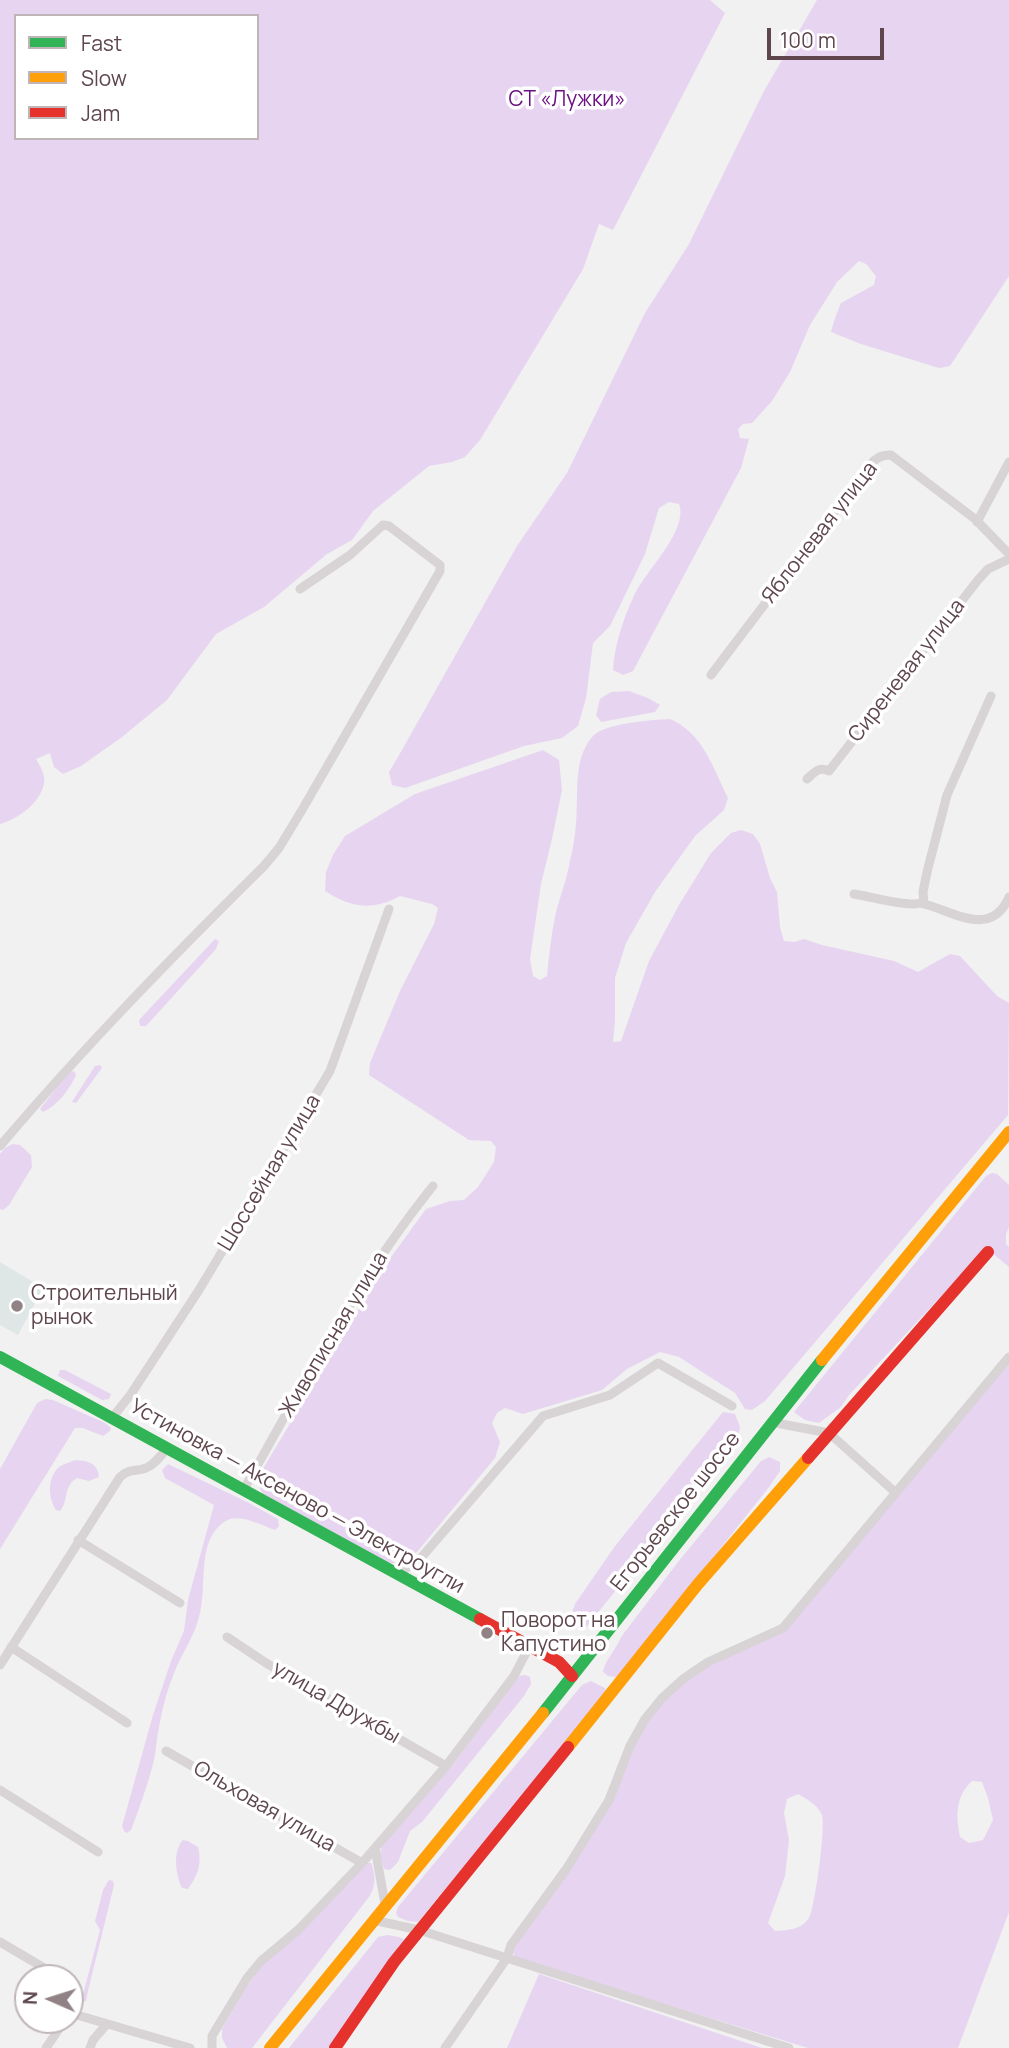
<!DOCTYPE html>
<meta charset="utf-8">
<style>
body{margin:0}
#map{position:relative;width:1009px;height:2048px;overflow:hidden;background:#f0f1f0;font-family:Manrope,sans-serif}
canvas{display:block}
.legend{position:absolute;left:14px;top:14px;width:245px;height:126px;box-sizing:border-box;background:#fff;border:2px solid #bfb5b7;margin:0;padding:9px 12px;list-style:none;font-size:21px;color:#5e464c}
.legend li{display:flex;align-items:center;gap:14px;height:35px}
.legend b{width:35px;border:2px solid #bfb5b7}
.north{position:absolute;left:14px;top:1964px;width:70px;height:70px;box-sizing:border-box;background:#fff;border:2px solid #bfb5b7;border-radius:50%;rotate:273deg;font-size:19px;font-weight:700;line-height:28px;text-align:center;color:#5e464c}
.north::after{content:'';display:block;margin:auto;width:24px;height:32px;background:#918285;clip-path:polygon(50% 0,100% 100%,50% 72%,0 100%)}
.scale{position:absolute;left:767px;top:28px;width:117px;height:32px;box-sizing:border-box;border:4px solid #5e464c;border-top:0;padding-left:9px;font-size:21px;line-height:24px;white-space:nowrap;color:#5e464c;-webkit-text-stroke:5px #fff;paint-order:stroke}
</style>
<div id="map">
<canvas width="1009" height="2048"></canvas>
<ul class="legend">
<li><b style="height:9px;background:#30b455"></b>Fast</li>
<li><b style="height:9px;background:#ff9f0a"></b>Slow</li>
<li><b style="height:9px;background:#e5322d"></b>Jam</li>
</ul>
<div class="north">N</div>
<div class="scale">100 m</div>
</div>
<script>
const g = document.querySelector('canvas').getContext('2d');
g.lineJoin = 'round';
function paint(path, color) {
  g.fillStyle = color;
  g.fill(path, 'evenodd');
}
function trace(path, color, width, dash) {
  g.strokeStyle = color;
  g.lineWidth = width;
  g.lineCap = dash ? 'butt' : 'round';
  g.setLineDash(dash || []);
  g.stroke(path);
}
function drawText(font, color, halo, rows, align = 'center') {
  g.font = font + ' Manrope,sans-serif';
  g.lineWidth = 7;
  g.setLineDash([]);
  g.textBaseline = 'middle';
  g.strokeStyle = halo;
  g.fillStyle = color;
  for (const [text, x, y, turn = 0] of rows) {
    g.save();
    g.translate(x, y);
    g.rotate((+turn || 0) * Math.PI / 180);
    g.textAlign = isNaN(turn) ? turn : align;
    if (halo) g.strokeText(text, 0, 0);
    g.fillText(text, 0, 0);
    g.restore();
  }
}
paint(new Path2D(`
 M0 1262 43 1288 18 1335 0 1325Z`), '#dee6e6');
paint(new Path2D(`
 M0 0H710L725 13 613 230 599 224 583 269 480 440 465 457 452 462 429 466 373 511 352 540 327 554 264 607 216 634 167 700 122 737 81 766 63 774 54 767 50 753 36 759C40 766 46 775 44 784 39 804 18 819 0 824ZM16 16H257V138H16Z
 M817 0H1009V276L950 366 939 368 861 344 831 332 835 318 841 303 874 285 876 276 866 264 859 261 837 282 810 325 790 372 772 401 752 423 743 424 738 429 740 438 749 439 741 468 633 671 623 675 613 670C614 648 623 619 633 598 644 572 689 531 679 504L669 502 659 508 645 554 610 626 593 643 586 698 578 726 562 738 524 746 405 788 392 785 389 772 398 757 517 546 567 473 645 313 689 244 764 91Z
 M629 691 648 698 660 705 655 712 601 722 596 715 600 699 611 692Z
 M670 719C703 733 713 768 728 798L724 810 695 836 655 892 626 943 615 978V1020L613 1042 621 1041 649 961 679 905 711 853 731 833 741 830 753 834 760 844 770 878 777 892 780 927 784 941 794 942 804 939 822 945 894 961 918 972 950 954 960 956 997 996 1009 1003 1008 1115 765 1401 752 1410 745 1409 735 1393 679 1357 660 1352 627 1369 602 1390 523 1414 505 1408 497 1413 492 1423 500 1442 495 1458 417 1552 402 1563H389L263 1494 258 1484 261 1472 386 1264 426 1209 450 1201 464 1200 478 1187 494 1162 496 1147 491 1141 469 1140 369 1075 370 1063 400 991 434 924 438 908 432 904 400 896C373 911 351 908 325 891L326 872 333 855 345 836 415 794 543 750 559 760 562 790 552 839 541 884 530 959 533 976 540 980 547 976C549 956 551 936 555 917 559 898 567 880 570 861 573 849 575 836 576 824 579 796 572 759 593 736 605 723 652 720 670 719Z
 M215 939 219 941 216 949 146 1026H140L139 1020Z
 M100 1065 102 1068 76 1103 72 1102 95 1066Z
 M74 1071 76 1075C70 1089 57 1106 43 1112L40 1109 69 1072Z
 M13 1144 20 1145 31 1155 32 1167 9 1205 3 1210 0 1209V1154L5 1148Z
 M992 1173 997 1174 1009 1185V1227L1006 1234V1244L1009 1247V1267L986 1248 849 1395 841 1407 819 1423 805 1420 794 1412 986 1176Z
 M1009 1361V1912L958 2048H808L515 1958 513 1952 519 1938 571 1866 650 1717 666 1698 687 1679 709 1664 785 1631ZM972 1781 982 1782 988 1798 993 1820 983 1840 969 1843 960 1837C956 1816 955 1797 972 1781ZM798 1794C807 1799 818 1805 822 1815 826 1825 815 1908 809 1918 801 1930 788 1930 775 1931L768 1923 785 1876 789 1840 784 1813 787 1799Z
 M60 1370H65L111 1394 109 1399 102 1400 58 1376Z
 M45 1399 53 1400 105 1423 111 1428 110 1431 103 1436 83 1428H75L0 1549V1469L37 1403Z
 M723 1412 735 1414 740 1427 738 1438 584 1630 573 1627 571 1616 575 1604 615 1546Z
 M769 1457 780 1462V1471L769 1487 630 1663 616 1677 608 1676 603 1672C605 1660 616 1650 621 1637L678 1562 761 1461Z
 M75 1460C88 1461 98 1463 99 1477L89 1481 77 1478C63 1486 69 1501 60 1511L56 1510C48 1497 47 1478 59 1467 63 1464 71 1462 75 1460Z
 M168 1464 247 1502 278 1519 279 1526 275 1530C260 1525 238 1512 224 1522 198 1540 206 1580 201 1607 197 1635 182 1651 173 1676 166 1693 161 1714 158 1733 156 1743 156 1754 153 1764 147 1787 139 1809 131 1830L127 1833 124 1831 122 1826 153 1715 171 1661 184 1631 188 1600 214 1505 165 1478 162 1470Z
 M525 1675 530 1677 531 1684 524 1696 422 1822 410 1831 398 1862 390 1870 384 1869 380 1854 382 1845 454 1763 519 1676Z
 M591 1681 605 1688 606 1694 418 1922 408 1921 398 1917 396 1913 398 1907 582 1685Z
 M183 1840 188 1841 198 1847C202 1864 198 1875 188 1889L182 1888C176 1875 172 1852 183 1840Z
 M367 1863H371C376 1875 376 1886 369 1897L252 2048H227L222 2038V2029L245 1989 262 1965Z
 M109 1880 113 1881 114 1885 88 1991 86 2001 81 2002 100 1930 95 1921 103 1890Z
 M387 1935 399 1937 405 1940 330 2048H289L378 1937Z
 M539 1974 762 2048H507Z`), '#e7d4f1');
trace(new Path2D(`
 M977 522 1009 462
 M711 675 870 465C876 458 881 455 891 455L975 519 1009 554
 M807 779C815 772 819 766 829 771L978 580 988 569 1009 559
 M854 894C873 897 894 904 913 904 921 904 916 902 924 904 953 911 991 939 1009 897
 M924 904 923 892 927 872 947 795 991 696
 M0 1146C84 1047 172 957 264 866L279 848 302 810 440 571V565L389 526 383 525 350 555 300 589
 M112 1418 131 1394 199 1290 330 1071 389 909
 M771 1422 829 1433 896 1493
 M244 1489C303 1385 358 1279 433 1186
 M78 1540 180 1603
 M398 1574 420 1559 543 1416 610 1395 658 1363 732 1406
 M227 1637 266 1663 446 1766
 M11 1647 127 1723
 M0 1665 120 1477C130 1468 135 1472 146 1468 155 1465 161 1455 167 1448
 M166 1751 362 1863
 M0 1790 98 1852
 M375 1848 385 1904
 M373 1920 419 1930 789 2048
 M0 1942 61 1978
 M70 1983 73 1985 77 1996 70 2011
 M70 2013 190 2048
 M46 2048 65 2020
 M90 2048 93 2040 107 2024
 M212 2048V2036L247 1978 261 1961 298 1930 362 1863 446 1766 514 1676 529 1647
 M445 2048 507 1958 511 1945 567 1868 609 1800 630 1746 645 1719 662 1698 683 1679 708 1662 783 1628 1009 1357`), '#d8d3d4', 9);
trace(new Path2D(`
 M0 1357 480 1619
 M543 1713 822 1360`), '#30b455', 12);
trace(new Path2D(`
 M822 1360 1009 1132
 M568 1747 698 1584 808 1458
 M270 2048 543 1713`), '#ff9f0a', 12);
trace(new Path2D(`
 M808 1458 988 1252
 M480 1619 559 1662 572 1676
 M335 2048 394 1962 568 1747`), '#e5322d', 12);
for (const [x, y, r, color] of [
 [17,1306,7,"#918285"],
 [487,1633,7,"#918285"]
]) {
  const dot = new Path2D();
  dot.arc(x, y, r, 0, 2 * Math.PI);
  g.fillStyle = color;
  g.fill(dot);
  trace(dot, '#fff', 2.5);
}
drawText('21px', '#6c1383', '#fff', [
 ["СТ «Лужки»",567,100]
]);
drawText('21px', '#5e464c', '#fff', [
 ["Яблоневая улица",820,533,-52],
 ["Сиреневая улица",907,671,-52],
 ["Шоссейная улица",270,1173,-59],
 ["Живописная улица",334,1335,-59],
 ["Устиновка — Аксеново — Электроугли",297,1497,29],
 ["Егорьевское шоссе",676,1512,-52],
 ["улица Дружбы",336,1703,30],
 ["Ольховая улица",264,1807,30]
]);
drawText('21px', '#5e464c', '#fff', [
 ["Строительный",31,1294],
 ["рынок",31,1318],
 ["Поворот на",501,1621],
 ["Капустино",501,1645]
], 'left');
</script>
